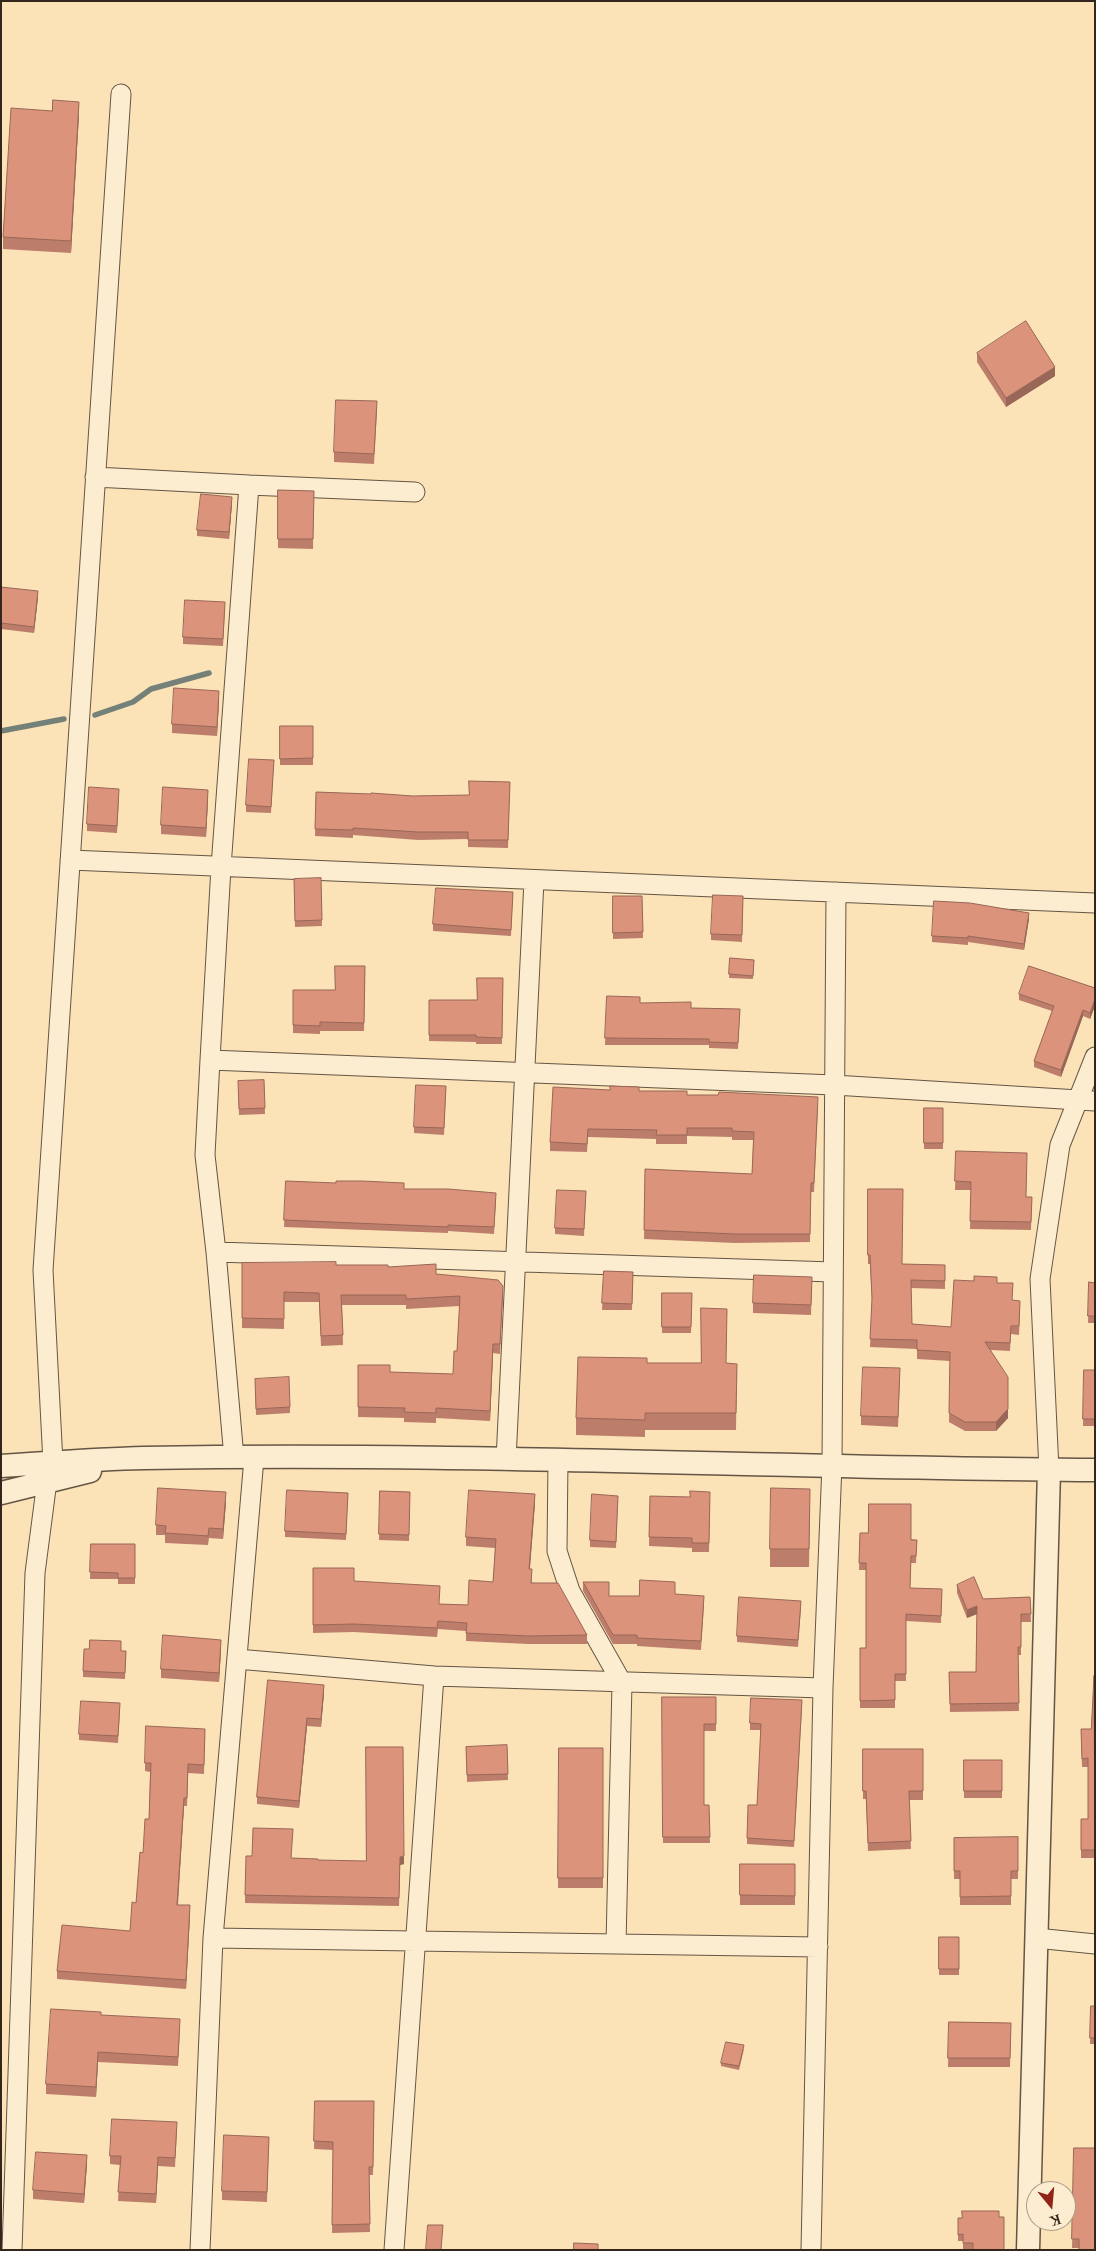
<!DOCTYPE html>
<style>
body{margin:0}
#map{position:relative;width:1096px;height:2251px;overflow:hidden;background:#fbe2b7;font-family:Cardo,serif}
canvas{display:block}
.frame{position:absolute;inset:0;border:2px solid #33261d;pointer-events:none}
.north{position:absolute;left:1026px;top:2181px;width:50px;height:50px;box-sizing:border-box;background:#fcecd0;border:1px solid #ac9d88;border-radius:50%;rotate:163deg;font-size:14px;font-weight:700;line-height:20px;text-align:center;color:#33261d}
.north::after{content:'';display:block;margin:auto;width:18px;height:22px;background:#8f2418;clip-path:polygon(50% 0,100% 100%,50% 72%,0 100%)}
</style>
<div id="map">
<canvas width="1096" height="2251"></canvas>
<div class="frame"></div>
<div class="north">K</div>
</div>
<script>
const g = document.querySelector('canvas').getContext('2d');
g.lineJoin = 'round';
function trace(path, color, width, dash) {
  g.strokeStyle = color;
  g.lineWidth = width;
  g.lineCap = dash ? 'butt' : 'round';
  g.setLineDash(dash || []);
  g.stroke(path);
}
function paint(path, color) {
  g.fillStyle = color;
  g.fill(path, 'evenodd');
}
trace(new Path2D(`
 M95 715 133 702 151 689 209 673
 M1 731 64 719`), '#748178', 5.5);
const minor = new Path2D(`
 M95 477 249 485
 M415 492 249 485 221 867 210 1060 834 1085 1095 1101
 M70 860 1095 903
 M210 1060 205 1155 216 1252 833 1272
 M216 1252 234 1458
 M506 1460 534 880
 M558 1460 557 1551 570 1591 622 1683 616 1944
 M53 1463 43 1270 121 94
 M1049 1470 1040 1279 1060 1145 1095 1057
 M237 1659 434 1676
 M213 1938 818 1947
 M1036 1938 1095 1944
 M12 2250 35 1573 47 1481
 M200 2250 213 1938 254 1458
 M394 2250 434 1676 823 1688
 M811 2250 823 1688 832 1464 836 892`);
const tertiary = new Path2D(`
 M1 1466C49 1463 96 1459 144 1458 461 1452 778 1468 1095 1470
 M1 1493 90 1471
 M1028 2250 1049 1470`);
trace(minor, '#655544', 21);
trace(tertiary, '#655544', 25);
trace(minor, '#fcecd0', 19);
trace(tertiary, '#fcecd0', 22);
paint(new Path2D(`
 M79 114 71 253 3 249V237Z
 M977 353 1055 376 1006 407 977 362Z
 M377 411 374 464 334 462V452Z
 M278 490 314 491 313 549 278 548Z
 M232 503 229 539 197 536V530Z
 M1 587 38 597 34 633 1 629Z
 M225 608 223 646 183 644V637Z
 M219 700 217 736 172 733V724Z
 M280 726H313V765H280Z
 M274 760 271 813 246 812V805Z
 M510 782 508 848 468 847V839L418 840 353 835V838L315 836 316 792 413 796 469 795Z
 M119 796 117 833 87 831V824Z
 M208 799 206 837 161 834V825Z
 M321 878 322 926 295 927 294 879Z
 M513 892 511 936 433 931V924Z
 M613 896H642L643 938 613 939Z
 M743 896 742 942 711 940V934Z
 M1029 919 1024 950 968 942V945L932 942V936Z
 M730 958 754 960 753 979 729 978Z
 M365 966 364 1031H320V1034L293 1033V990H335Z
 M503 978 502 1044H476V1042L429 1041V1000H477Z
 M1095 988V1006L1090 1019 1083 1016 1061 1077 1034 1067V1061L1052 1011 1019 1000V994Z
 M607 996 640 1003 691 1008 740 1009 738 1049 709 1048V1045H605Z
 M264 1080 265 1114 239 1115 238 1081Z
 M446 1086 444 1135 414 1133V1127Z
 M639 1091 818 1106 814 1192H811L810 1242 735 1243 644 1239 645 1169 752 1174 753 1140H732V1137L687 1136V1144H656V1139L588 1137 587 1152 550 1151V1142Z
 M924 1108H943V1149H924Z
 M956 1151 1026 1197H1032L1031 1230 970 1229 971 1190H955Z
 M286 1181 404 1189 496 1200 494 1234 448 1231V1233L284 1227Z
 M868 1189 902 1264 945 1265V1289L911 1288 912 1324 951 1327 997 1283 1020 1309 1019 1335 1011 1334 1010 1351 991 1350 1008 1418 996 1431H965L949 1422 950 1361 917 1359V1349L870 1347 872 1302 870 1264H868Z
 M586 1191 584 1236 555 1234V1228Z
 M242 1263 388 1267 436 1274 503 1296 500 1354 493 1353 490 1421 436 1418V1423L404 1422V1418L358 1417V1365L390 1372 453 1374 457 1351 460 1306 406 1309V1305H342L343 1345 321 1346 319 1302H284V1329L242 1328Z
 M604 1271 633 1272 632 1310H602Z
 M1089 1282 1095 1283V1323H1088Z
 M812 1286 811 1315 753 1313V1303Z
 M662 1293H692L691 1333H662Z
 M647 1363 737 1364 736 1430H645V1437L576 1435V1418Z
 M1084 1370H1095V1426H1083Z
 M900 1378 898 1427 861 1425V1416Z
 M255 1385 290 1407V1413L256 1415Z
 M380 1491 410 1492 409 1541 379 1540Z
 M348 1493 346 1540 285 1537V1531Z
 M618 1496 616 1548 590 1547V1540Z
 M650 1496 710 1501 709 1552H692V1548L649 1546Z
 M226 1502 223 1539 209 1538 208 1545 165 1543V1535H156V1525Z
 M535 1503 530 1569 532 1583 587 1635V1644H528L466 1641V1631L438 1629 437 1637 354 1632 313 1633V1568L354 1581 439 1604 468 1605 493 1582 495 1548 466 1546V1537Z
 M810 1507 809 1567H770V1549Z
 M860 1533 917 1540 916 1563H911L910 1588 942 1589 941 1623 906 1621V1681H895V1708H860V1648H866V1570H859Z
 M91 1544H135V1584H118V1579H90Z
 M583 1582 609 1596H639L675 1594 704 1605 701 1650 637 1646V1644H613L583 1591Z
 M957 1585 983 1599 1030 1597 1031 1622H1021V1655H1018L1019 1711 950 1712 949 1672H976L977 1614 967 1618 957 1593Z
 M801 1608 798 1647 737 1642V1636Z
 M221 1649 219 1682 161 1678V1669Z
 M121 1651H126L125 1679 83 1677V1671Z
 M1095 1676V1858H1081V1819H1088V1767H1082L1081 1729H1091Z
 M268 1680 324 1693 321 1727 307 1726 299 1808 257 1804V1797Z
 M662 1697H716V1731H704V1805H709L710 1843H663Z
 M802 1707 794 1847 747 1844V1838L757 1805 761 1730H750V1723Z
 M120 1710 118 1743 79 1740V1734Z
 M205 1729 204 1774 188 1773 187 1806H184L178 1905 190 1914 186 1989 57 1979V1971L130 1931 136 1903 149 1819 150 1772 145 1771V1763Z
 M507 1745 508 1780 467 1782 466 1747Z
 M559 1748H603V1888H558Z
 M863 1749H923V1800H909L911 1849 868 1851 866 1799H863Z
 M964 1760H1002V1798H964Z
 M1018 1837V1879H1011V1905H960V1879H954V1838Z
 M252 1856 292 1858 318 1860 404 1864 400 1865 399 1906 245 1903V1895Z
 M740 1864H795V1905H740Z
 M939 1937H959V1975H939Z
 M1091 2006H1095V2044H1090Z
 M101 2015 180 2029 178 2066 98 2062 96 2097 46 2094V2084Z
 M949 2022 1011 2023 1010 2067H948Z
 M744 2049 739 2070 721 2066V2063Z
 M315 2101H374L373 2175H369L370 2232 332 2233 333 2150 314 2149Z
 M177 2130 175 2167 158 2166 156 2203 118 2201 120 2165 110 2164V2156Z
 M269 2137 267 2202 222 2200V2191Z
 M1074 2148H1095L1079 2248H1072Z
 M87 2164 84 2203 33 2199V2190Z
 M999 2217 1004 2250H963V2241H958V2225Z`), '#bc7e6b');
paint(new Path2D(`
 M79 102V114L71 253V241Z
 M1055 367V376L1006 407V398Z
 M232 497V503L229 539V532Z
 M38 591V597L34 633V627Z
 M219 691V700L217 736V727Z
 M208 790V799L206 837V828Z
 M1029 913V919L1024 950V944Z
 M1095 999V1006L1090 1019V1013Z
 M1083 1010V1016L1061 1077V1070Z
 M493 1344V1353L490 1421V1411Z
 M1008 1377V1418L996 1431V1422Z
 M226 1492V1502L223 1539V1529Z
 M535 1494V1503L529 1577V1569Z
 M977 1606V1614L967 1618V1610Z
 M221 1640V1649L219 1682V1673Z
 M324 1685V1693L321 1727V1719Z
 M307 1718V1726L299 1808V1801Z
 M184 1798V1806L177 1913V1905Z
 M404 1856V1864L400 1865 399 1906 400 1857Z
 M190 1905V1914L186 1989V1980Z
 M98 2052V2062L96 2097V2087Z
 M87 2155V2164L84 2203V2194Z
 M158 2157V2166L156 2203V2194Z`), '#996757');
const building = new Path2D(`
 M53 100 79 102 71 241 3 237 11 108 52 111Z
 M1026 321 1055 367 1006 398 977 353Z
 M336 400 377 401 374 454 334 452Z
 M278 490 314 491 313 539H278Z
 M201 494 232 497 229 532 197 530Z
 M1 587 38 591 34 627 1 623Z
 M185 600 225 602 223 639 183 637Z
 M174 688 219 691 217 727 172 724Z
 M280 726H313V758L280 759Z
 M249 759 274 760 271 807 246 805Z
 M469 781 510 782 508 840H468V832H418L353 828V830L315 829 316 792 371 794V793L413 796 469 795Z
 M89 787 119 789 117 826 87 824Z
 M163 787 208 790 206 828 161 825Z
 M321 878 322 920 295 921 294 879Z
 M436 888 513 892 511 930 433 924Z
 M713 895 743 896 742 935 711 934Z
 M613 896H642L643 932 613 933Z
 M934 901 970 903 1029 913 1024 944 968 936V938L932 936Z
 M730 958 754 960 753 976 729 974Z
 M335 966H365L364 1023 320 1022V1026L293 1025V990H335Z
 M1029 966 1095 988V999L1090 1013 1083 1010 1061 1070 1034 1061 1054 1006 1019 994Z
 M477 978H503L502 1038 476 1037V1035H429V1000H477Z
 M607 996 640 997V1003L691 1002V1008L740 1009 738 1043 709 1042V1039L605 1038Z
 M264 1080 265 1108 239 1109 238 1081Z
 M416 1085 446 1086 444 1128 414 1127Z
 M610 1086 639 1087V1091H687V1095H718L719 1092 818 1097 814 1183H811L810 1234H735L644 1230 645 1169 752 1174 754 1132 732 1131V1128H687V1135H656L657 1130 588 1129 587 1144 550 1142 553 1087 610 1090Z
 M924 1108H943V1143H924Z
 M956 1151 1027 1153 1026 1197H1032L1031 1222 970 1221 971 1182 955 1181Z
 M286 1181 336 1183V1181H362L404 1183V1189H448L496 1193 494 1227 448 1225V1227L284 1220Z
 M868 1189H903L902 1264 945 1265V1281L911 1280 912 1324 951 1327 954 1280 974 1281V1276L997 1277V1283H1013L1012 1300 1020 1301 1019 1326H1011L1010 1343 985 1342 1008 1377V1409L996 1422H965L949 1413 950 1352 917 1350V1340L870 1339 872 1298 870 1255H868Z
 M557 1190 586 1191 584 1229 555 1228Z
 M336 1262V1265H388V1267L436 1264V1274L498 1280 503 1286 500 1344H493L490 1411 436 1408V1413L404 1412 405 1408 358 1407V1365H390V1372L453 1374 454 1351H457L460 1296 406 1299V1295H341L343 1335 321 1336 319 1293 284 1292V1319L242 1318V1263Z
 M604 1271 633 1272 632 1304 602 1303Z
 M754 1275 812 1277 811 1305 753 1303Z
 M1089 1282 1095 1283V1316H1088Z
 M662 1293H692L691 1327H662Z
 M701 1308 727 1309 726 1363 737 1364 736 1413H645V1420L576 1418 578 1357 647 1358V1363H701Z
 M863 1367 900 1368 898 1417 861 1416Z
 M1084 1370H1095V1419H1083Z
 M289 1377 290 1407 256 1409 255 1379Z
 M158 1488 226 1492 223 1529 209 1528 208 1536 165 1533 166 1526 156 1525Z
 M771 1488 810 1489 809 1549H770Z
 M287 1490 348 1493 346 1534 285 1531Z
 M469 1490 535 1494 529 1569H532L531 1583H558L587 1635 528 1636 466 1633 467 1623 438 1621 437 1628 354 1624 313 1625V1568H354V1581L440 1586 439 1604 468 1605 469 1580 493 1582 496 1539 466 1537Z
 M380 1491 410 1492 409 1535 379 1534Z
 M690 1491 710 1492 709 1543H692V1538L649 1537 650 1496 690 1497Z
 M592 1494 618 1496 616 1542 590 1540Z
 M869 1504H911V1540H917L916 1556H911L910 1588 942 1589 941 1616 906 1614V1674H895V1700L860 1701V1648H866V1563H859L860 1533H868Z
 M91 1544H135V1578H118V1573L90 1572Z
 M974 1577 983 1599 1030 1597 1031 1614H1021V1647H1018L1019 1703 950 1704 949 1672H976L977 1606 967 1610 957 1585Z
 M640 1580 675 1582V1594L704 1596 701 1641 637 1638V1635H613L583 1582H609V1596H639Z
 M739 1597 801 1601 798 1640 737 1636Z
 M163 1635 221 1640 219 1673 161 1669Z
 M90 1640 121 1641V1651H126L125 1673 83 1671 84 1649H89Z
 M1094 1676 1095 1850H1081V1819H1088V1758L1082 1759 1081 1729H1091Z
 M268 1680 324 1685 321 1719 307 1718 299 1801 257 1797Z
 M662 1697H716V1724H704V1805H709L710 1837H663Z
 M751 1698 802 1700 794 1841 747 1838 748 1805H757L761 1724 750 1723Z
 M81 1701 120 1703 118 1736 79 1734Z
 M146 1726 205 1729 204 1765 188 1764 187 1798H184L177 1905H190L186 1980 57 1971 62 1925 130 1931 132 1902 136 1903 140 1852 143 1853 145 1819H149L151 1763H145Z
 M507 1745 508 1774 467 1775 466 1747Z
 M366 1747H403L404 1856 400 1857 399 1898 245 1895 246 1856H252L253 1828 293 1829 291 1858 318 1859V1860L366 1861Z
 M559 1748H603V1878H558Z
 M863 1749H923V1791H909L911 1841 868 1843 866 1791H863Z
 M964 1760H1002V1791H964Z
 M1018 1837V1871H1011V1896L960 1897V1871H954V1838Z
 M740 1864H795V1896L740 1895Z
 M939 1937H959V1969H939Z
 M1091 2006H1095V2038H1090Z
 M51 2009 101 2012V2015L180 2019 178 2057 98 2052 96 2087 46 2084Z
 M949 2022 1011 2023 1010 2058H948Z
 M726 2042 744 2045 739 2066 721 2063Z
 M315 2101H374L373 2167H369L370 2224 332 2225 333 2142 314 2141Z
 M112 2119 177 2122 175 2158 158 2157 156 2194 118 2192 121 2156H110Z
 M224 2135 269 2137 267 2192 222 2191Z
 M1074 2148H1095V2250H1079V2239H1072Z
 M36 2152 87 2155 84 2194 33 2190Z
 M962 2211H999V2217H1004V2250H973V2243H963V2234L958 2235V2218H962Z
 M428 2225H443L441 2250H426Z
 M574 2243 598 2244V2250H574Z`);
paint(building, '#db937c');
trace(building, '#996757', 1);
</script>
